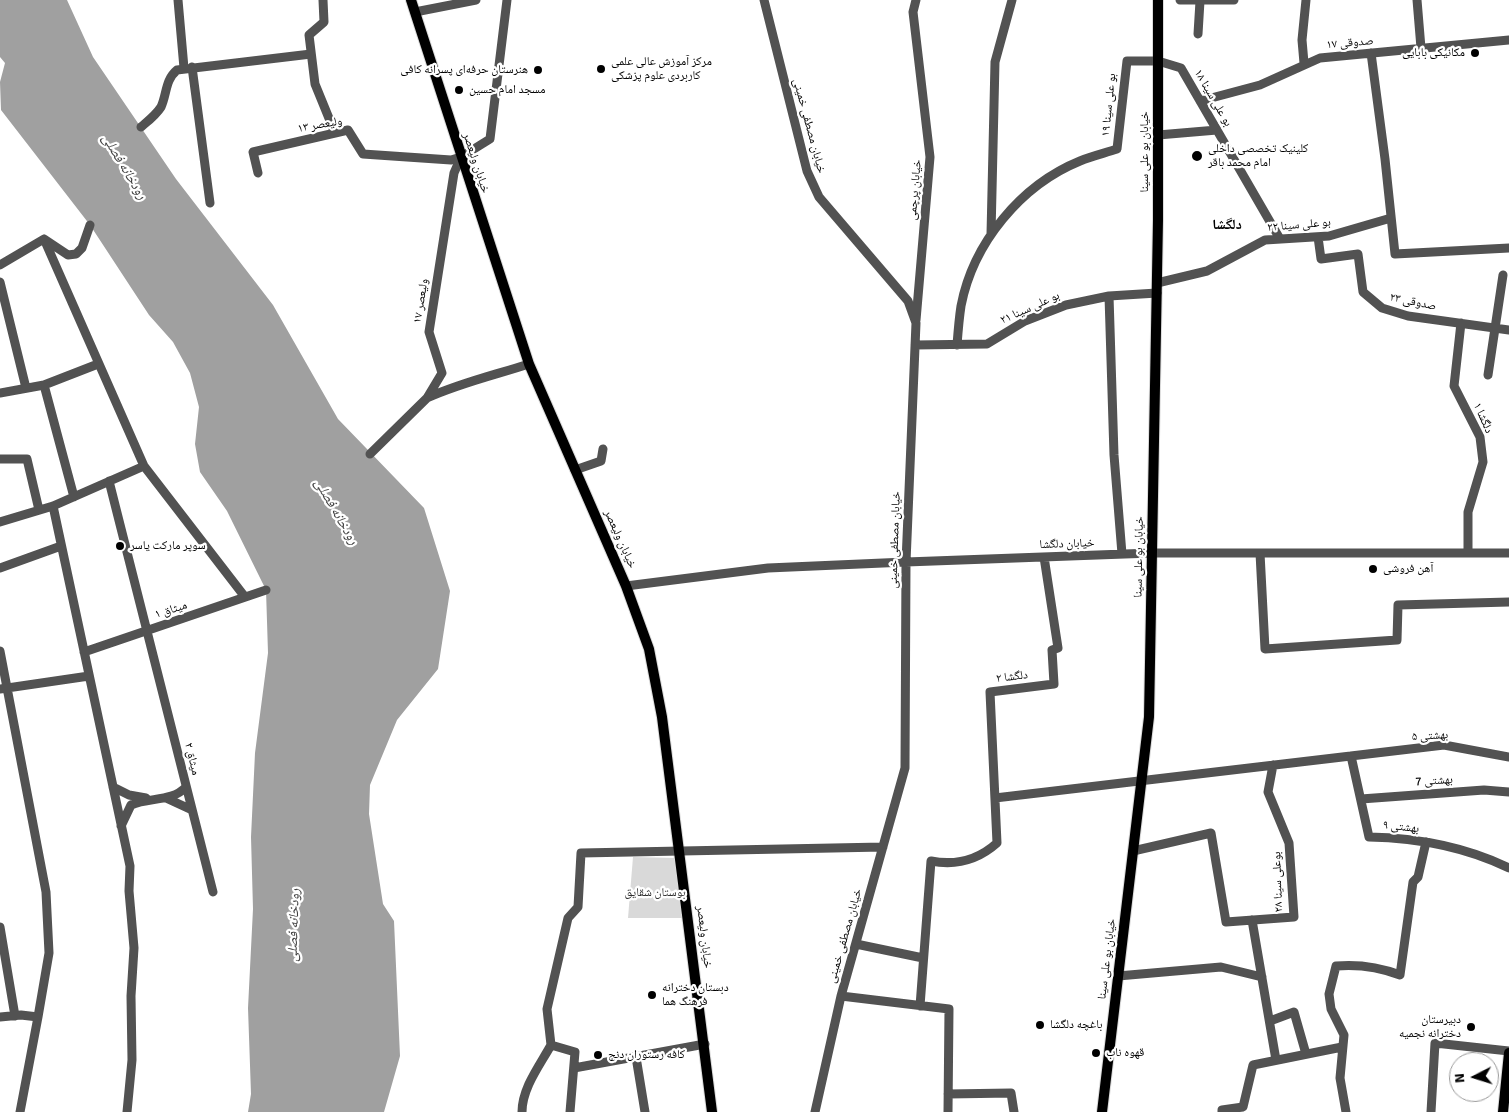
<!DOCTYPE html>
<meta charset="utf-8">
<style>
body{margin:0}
#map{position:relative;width:1509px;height:1112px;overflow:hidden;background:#fff;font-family:Signika,sans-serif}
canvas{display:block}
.north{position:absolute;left:1449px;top:1052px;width:50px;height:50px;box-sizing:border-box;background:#fff;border:1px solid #999;border-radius:50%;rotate:265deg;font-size:14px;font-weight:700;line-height:20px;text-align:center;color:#000}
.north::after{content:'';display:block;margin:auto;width:18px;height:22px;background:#000;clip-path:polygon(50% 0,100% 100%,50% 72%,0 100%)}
</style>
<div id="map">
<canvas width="1509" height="1112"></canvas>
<div class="north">N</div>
</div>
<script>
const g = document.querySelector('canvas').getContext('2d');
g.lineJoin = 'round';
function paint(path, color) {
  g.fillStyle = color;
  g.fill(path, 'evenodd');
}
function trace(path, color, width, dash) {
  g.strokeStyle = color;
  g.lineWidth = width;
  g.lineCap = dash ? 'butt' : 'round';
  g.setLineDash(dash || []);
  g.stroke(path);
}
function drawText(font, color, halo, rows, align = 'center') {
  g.font = font + ' Signika,"Noto Naskh Arabic",sans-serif';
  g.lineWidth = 4.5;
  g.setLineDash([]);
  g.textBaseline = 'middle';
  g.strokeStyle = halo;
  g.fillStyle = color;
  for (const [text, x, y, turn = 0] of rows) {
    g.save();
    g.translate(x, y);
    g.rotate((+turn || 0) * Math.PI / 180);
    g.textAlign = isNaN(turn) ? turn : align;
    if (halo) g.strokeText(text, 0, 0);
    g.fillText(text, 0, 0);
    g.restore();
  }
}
paint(new Path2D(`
 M633 857 675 858 683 918H628Z`), '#d9d9d9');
paint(new Path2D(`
 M0 0H67L93 57 176 179 273 305 338 419 424 508 450 591 438 669 397 720 370 785 369 814 383 904 394 921 400 1056 384 1112H248L251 1094 248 1008 253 909 251 837 255 753 268 653 266 590 227 511 200 472 195 444 199 407 190 373 173 342 149 315 90 225 1 110 0 82 5 63 0 57Z`), '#a0a0a0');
const major = new Path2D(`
 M411 0 529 364 626 586 649 649 662 717 712 1112
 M1102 1112 1149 717 1158 220V0
 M1503 1112 1509 1053`);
trace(major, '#dbdbdb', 12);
trace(new Path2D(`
 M178 0 184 68
 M323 0 324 22 309 35 315 84 335 133
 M764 0 807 171 819 197 908 301 916 323 906 562 905 768 841 996 815 1112
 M916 0 913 12 930 157 916 320
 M1180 0H1234
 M1417 0 1421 48
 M415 12 476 0
 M1198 34 1200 1
 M1371 53 1385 159 1395 254 1509 248
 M1304 63 1302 40 1306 0
 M192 67 210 203
 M1200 101 1260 85 1320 58 1509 40
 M141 127C148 121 156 115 161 107 167 94 165 80 177 70L311 54
 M1158 135 1217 130
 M461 157 454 173 429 332 442 373 427 398C460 383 495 375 529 364
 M258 173 253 152 348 130 363 154 451 160 461 157 490 139 507 0
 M991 234 995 62 1012 0
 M1318 237 1321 259 1358 254 1363 292 1382 308 1408 316 1509 330
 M44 239 144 466 245 597
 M0 265 44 239 68 255 76 254 82 248 90 225
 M0 282 26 388
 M1157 283 1207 271 1265 240 1329 236 1391 218
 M1109 296 1114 455 1122 554
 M1461 323 1454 386 1480 437 1483 462 1468 512V553
 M915 345 987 344 1025 321 1066 305 1109 296 1157 293
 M957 345C958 332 959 319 961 306 973 243 1021 185 1080 161 1092 156 1105 153 1117 149L1127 61H1158L1181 68 1280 239
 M1488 375 1503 275
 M44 385 74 497
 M0 393 44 385 98 364
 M370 454 427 398
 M0 459H27L39 510
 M575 470 601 461 603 449
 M109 481 213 892
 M53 506 130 866 129 891 134 948 131 996 132 1060 127 1112
 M0 522 53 506 144 466
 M1260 553 1265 649 1397 640 1398 605 1509 602
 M0 568 61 546
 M626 586 768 568 906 562 1152 553H1509
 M0 651 46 892 49 953 38 1017 21 1015 0 1017
 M84 652 266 590
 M0 689 89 676
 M1351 756 1369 837C1417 838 1466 847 1509 868
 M113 787 129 795 146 798
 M166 798 192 810
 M995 798 1444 745 1509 757
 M1361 799 1484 790 1509 792
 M121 826 131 805C150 797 172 802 186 787
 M1133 851 1211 833 1226 922 1294 917 1289 843 1268 792 1273 765
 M1252 920 1276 1060
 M0 927 15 1016
 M856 944 923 958
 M1118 976 1221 967 1262 977
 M841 996 949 1009 948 1112
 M920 1006 931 861C957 866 978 860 997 843L990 692 1054 684 1052 650 1058 648 1044 557
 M1270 1021 1294 1012 1306 1054
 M636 1057 645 1112
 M574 1068 705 1044
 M948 1094 1011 1093 1014 1112
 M20 1112 38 1017
 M522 1112C522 1088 540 1065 551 1045
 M570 1112 575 1052 551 1045 547 1009 568 918 578 907 581 853 883 847
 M1222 1112V1110L1243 1107 1253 1065 1342 1047
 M1346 1112 1340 1078 1344 1035 1331 1009 1329 994 1336 966C1359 964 1379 967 1400 975L1413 882 1418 877 1426 842
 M1431 1112 1435 1043 1509 1051`), '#525252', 9);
trace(major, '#000', 10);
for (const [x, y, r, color] of [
 [1475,53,5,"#000"],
 [601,69,5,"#000"],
 [538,70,5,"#000"],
 [459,90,5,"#000"],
 [1197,156,6,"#000"],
 [120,546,5,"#000"],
 [1373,569,5,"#000"],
 [652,995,5,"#000"],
 [1040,1025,5,"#000"],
 [1471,1027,5,"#000"],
 [1096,1053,5,"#000"],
 [598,1055,5,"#000"]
]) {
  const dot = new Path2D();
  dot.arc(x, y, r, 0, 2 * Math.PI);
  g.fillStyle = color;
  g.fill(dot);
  trace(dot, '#fff', 2);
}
drawText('12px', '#000', '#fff', [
 ["صدوقی ۱۷",1350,43,-5],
 ["بو علی سینا ۱۸",1213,98,60],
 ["بو علی سینا ۱۹",1109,105,-84],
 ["ولیعصر ۱۳",320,125,-10],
 ["خیابان مصطفی خمینی",809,126,75],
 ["خیابان بو علی سینا",1145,152,-90],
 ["خیابان ولیعصر",476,163,72],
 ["خیابان پرچمی",915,190,-85],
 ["بو علی سینا ۲۲",1299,225,-5],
 ["ولیعصر ۱۷",421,301,-81],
 ["صدوقی ۲۳",1413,302,12],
 ["بو علی سینا ۲۱",1030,308,-24],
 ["دلگشا ۱",1483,418,66],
 ["خیابان ولیعصر",620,539,66],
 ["خیابان مصطفی خمینی",895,540,-88],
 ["خیابان دلگشا",1067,544,-2],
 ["خیابان بو علی سینا",1139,557,-89],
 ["میثاق ۱",171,610,-18],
 ["دلگشا ۲",1012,677,-7],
 ["بهشتی ۵",1430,736,-3],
 ["میثاق ۲",192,759,76],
 ["بهشتی 7",1434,781,-4],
 ["بهشتی ۹",1401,827,6],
 ["بوعلی سینا ۲۸",1278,882,-92],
 ["خیابان مصطفی خمینی",845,936,-74],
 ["خیابان ولیعصر",704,937,83],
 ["خیابان بو علی سینا",1107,959,-83]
]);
drawText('12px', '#000', '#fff', [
 ["مکانیکی بابایی",1465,53,"right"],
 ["مرکز آموزش عالی علمی",611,62],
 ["کاربردی علوم پزشکی",611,76],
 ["هنرستان حرفه‌ای پسرانه کافی",528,70,"right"],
 ["مسجد امام حسین",469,90],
 ["کلینیک تخصصی داخلی",1208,149],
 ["امام محمد باقر",1208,163],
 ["سوپر مارکت یاسر",130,546],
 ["آهن فروشی",1383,569],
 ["دبستان دخترانه",662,988],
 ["فرهنگ هما",662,1002],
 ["دبیرستان",1461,1020,"right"],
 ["دخترانه نجمیه",1461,1034,"right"],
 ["باغچه دلگشا",1050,1025],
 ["قهوه ناب",1106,1053],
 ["کافه رستوران دنج",608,1055]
], 'left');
drawText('12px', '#303030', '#fff', [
 ["بوستان شقایق",655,893]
]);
drawText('italic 14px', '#414141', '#fff', [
 ["رودخانه فصلی",124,167,59],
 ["رودخانه فصلی",336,512,60],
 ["رودخانه فصلی",294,925,-88]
]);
drawText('bold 14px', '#000', '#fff', [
 ["دلگشا",1227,225]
]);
</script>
